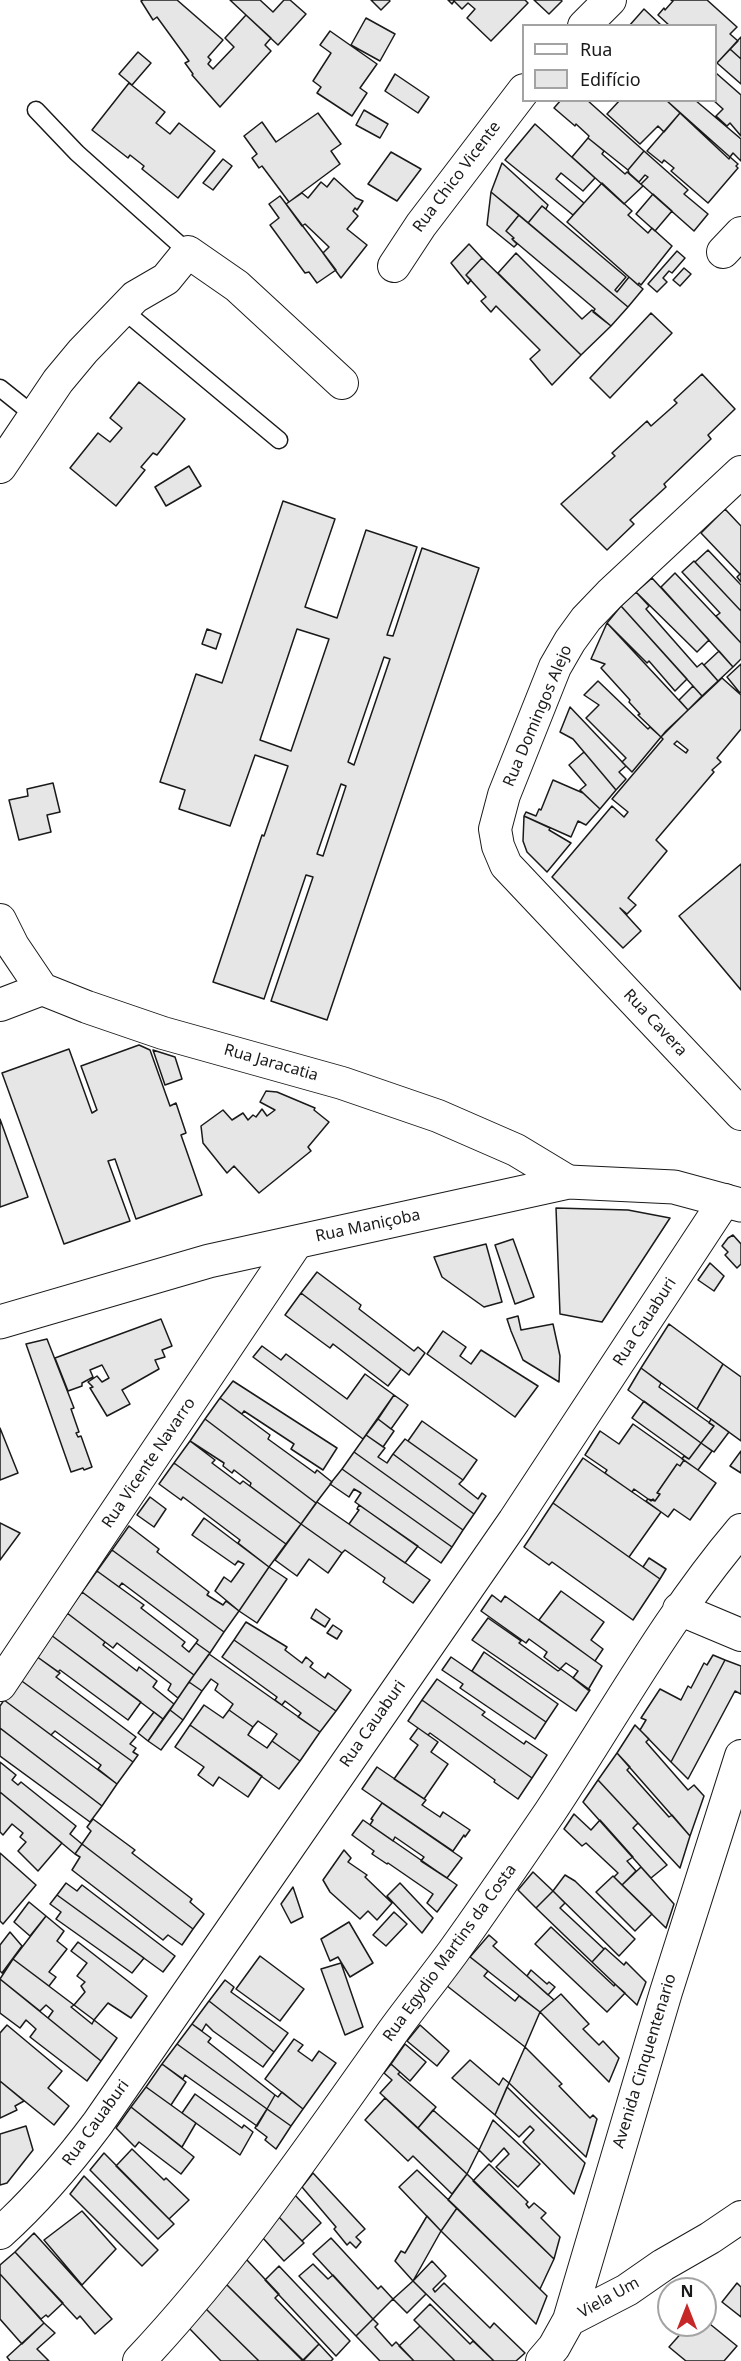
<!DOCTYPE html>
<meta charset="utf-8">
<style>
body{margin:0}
#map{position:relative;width:741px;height:2361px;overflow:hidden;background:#fff;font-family:"Noto Sans",sans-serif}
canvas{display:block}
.legend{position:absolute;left:522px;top:24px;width:195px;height:78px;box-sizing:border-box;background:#fff;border:2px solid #a3a3a3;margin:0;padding:8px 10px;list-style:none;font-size:18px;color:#1a1a1a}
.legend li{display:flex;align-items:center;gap:12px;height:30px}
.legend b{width:30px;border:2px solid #a3a3a3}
.north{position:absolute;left:657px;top:2277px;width:60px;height:60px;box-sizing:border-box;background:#fff;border:2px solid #a3a3a3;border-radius:50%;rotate:0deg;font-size:16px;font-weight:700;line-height:24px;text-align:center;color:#1a1a1a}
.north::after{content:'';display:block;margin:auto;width:21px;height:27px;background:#c62828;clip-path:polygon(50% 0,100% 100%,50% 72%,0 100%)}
</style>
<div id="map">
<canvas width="741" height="2361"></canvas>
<ul class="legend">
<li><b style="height:8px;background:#fff"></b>Rua</li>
<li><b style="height:16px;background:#e6e6e6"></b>Edifício</li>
</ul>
<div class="north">N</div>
</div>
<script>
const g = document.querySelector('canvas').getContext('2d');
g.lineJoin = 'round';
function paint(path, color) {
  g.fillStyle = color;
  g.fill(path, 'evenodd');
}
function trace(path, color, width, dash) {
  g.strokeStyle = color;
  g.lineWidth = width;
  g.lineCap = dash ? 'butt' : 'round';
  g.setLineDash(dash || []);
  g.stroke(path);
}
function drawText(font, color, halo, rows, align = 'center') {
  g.font = font + ' "Noto Sans",sans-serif';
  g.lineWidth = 4.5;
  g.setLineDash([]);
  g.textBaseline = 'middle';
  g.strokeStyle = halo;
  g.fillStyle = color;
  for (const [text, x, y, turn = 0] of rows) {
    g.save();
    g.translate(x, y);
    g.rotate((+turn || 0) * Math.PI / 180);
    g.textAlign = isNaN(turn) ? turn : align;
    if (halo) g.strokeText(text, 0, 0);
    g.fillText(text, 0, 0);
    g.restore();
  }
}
const building = new Path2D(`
 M143 0H177L223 40 208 57 211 60 208 64 213 69 234 47 225 38 246 15 271 38 265 45 271 51 220 107 192 75 193 74 185 63 189 61 157 17 153 20 141 1Z
 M230 0H260L273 12 284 0H290L306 14 278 45Z
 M371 0H389L390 1 381 10Z
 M448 0H525L528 3 491 41 467 18 475 9 468 3 462 9 454 1 452 4Z
 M534 0H561L562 1 549 14Z
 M671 0H707L737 27 730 34 738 41 716 64V26H670L658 15 664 8 665 10 673 1Z
 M644 9 662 26H629Z
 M366 18 395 34 380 61 351 45Z
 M330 31 377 64 360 88 367 93 352 116 317 93 321 87 313 81 331 53 320 45Z
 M741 37V59L730 49Z
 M730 49 741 59V84L717 63Z
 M138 52 151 63 132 85 119 74Z
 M716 73 741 95V136L730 123 727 126 716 116 723 109 713 100H716Z
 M395 74 429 97 418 113 385 91Z
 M129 83 165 112 156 123 170 134 179 123 215 151 178 198 142 169 144 166 130 155 128 158 92 130Z
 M561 100H587L644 151 628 170 588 138 589 136 576 124 575 126 554 108Z
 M620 100H666L680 113 664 132 658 126 640 144 607 114Z
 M666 100H695L741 139V161L733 153 730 157Z
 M364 110 388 124 380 138 356 125Z
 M318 113 341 144 331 151 340 164 289 202 262 166 259 168 252 158 257 154 244 136 262 122 276 142Z
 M680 113 729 159 730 157 738 164 736 166 738 168 708 203 671 171 674 168 664 160 662 163 647 151Z
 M535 124 595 178 583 191 561 173 556 179 584 203 573 215 505 160Z
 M588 138 604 151 602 154 625 174 627 172 643 186 624 204 572 157Z
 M644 151 688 190 684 194 708 214 694 231 641 184 648 177 645 175 639 182 629 173 628 170Z
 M391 152 421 169 397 201 368 184Z
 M223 159 232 166 213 190 203 183Z
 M502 163 548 205 546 209 542 206 528 223 491 192Z
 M334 178 356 198 363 201 357 210 355 208 353 211 358 216 347 229 367 245 341 278 323 253 329 247 305 224 302 226 286 204 302 193 308 198 321 182 327 187Z
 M602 183 632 211 628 215 648 233 652 228 672 246 641 285 639 283 638 285 567 222Z
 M491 192 519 215 506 231 514 238 512 239 517 244 514 247 487 225Z
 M653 194 672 211 655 231 636 214Z
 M280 196 336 270 317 283 309 272 305 273 270 225 279 218 269 204Z
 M542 206 626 277 615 290 617 292 629 277 643 289 628 307 528 223Z
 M519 215 628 307 611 326 593 312 595 309 512 239 514 238 506 231Z
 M469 244 482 258 466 275 471 280 468 284 451 263Z
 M677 251 685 258 672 273 669 271 663 278 667 282 657 292 648 284Z
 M516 253 582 319 592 310 611 326 581 355 498 273Z
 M482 258 581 355 552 385 530 359 540 350 496 306 491 312 481 301 486 297 466 275Z
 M684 268 691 274 680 286 673 280Z
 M651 313 672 333 610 398 590 378Z
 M702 374 735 409 708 435 711 439 664 484 666 487 630 520 634 524 607 550 561 504 615 456 612 453 647 421 651 426 677 403 674 400Z
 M139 382 185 419 157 455 153 453 141 467 145 470 116 506 70 468 98 433 110 442 122 428 110 418Z
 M189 466 201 486 166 506 155 487Z
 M283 501 335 519 305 607 337 618 366 530 417 547 387 635 393 636 422 548 479 568 327 1020 271 1001 313 877 306 875 264 999 213 982 262 835 264 836 288 766 255 755 230 826 179 809 185 790 160 782 196 674 222 683ZM297 629 329 639 291 751 260 740ZM384 657 390 659 354 765 348 762ZM341 784 346 786 323 856 317 854Z
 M725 509 741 526V582L737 577 740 574 701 533Z
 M708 550 741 585V611L695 562Z
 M694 561 741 611V643L716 616 720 613 682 572Z
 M675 573 741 643V659L733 667 661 587Z
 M652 578 709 640 697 652 636 592Z
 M636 592 649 606 646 609 697 667 702 663 718 681 702 696 621 606Z
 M621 606 687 679 675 691 649 661 647 663 607 623Z
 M607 623 688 710 661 737 638 715 640 714 629 702 630 700 601 668 605 664 591 659Z
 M207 629 221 634 216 649 202 644Z
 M719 651 733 667 718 681 704 665Z
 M741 664V692L740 693 727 677Z
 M722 678 741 695V729L717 758 721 762 712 770 714 772 656 840 667 851 628 898 636 905 627 914 620 908 641 931 623 948 552 877 612 806 624 817 628 812 612 799 663 739 661 737 666 731ZM677 741 688 750 686 753 674 744Z
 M598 681 648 729 650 727 661 737 632 772 622 762 626 758 586 718 599 705 584 695Z
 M693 686 702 696 688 710 679 700Z
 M570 707 626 766 619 772 626 779 616 790 573 739 560 732Z
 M584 752 616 790 600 809 580 790 586 785 569 765Z
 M553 780 583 793 600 809 586 825 578 821 571 837 524 816 526 812 536 816 539 809 541 810Z
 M53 783 60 812 47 815 51 832 19 840 9 800 28 796 27 789Z
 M524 816 550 828 549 830 571 843 547 872 527 852 523 841Z
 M741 864V990L679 916Z
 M139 1045 150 1050 170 1106 176 1103 186 1133 181 1135 202 1195 136 1219 115 1159 108 1161 130 1221 64 1244 2 1073 69 1049 92 1113 97 1110 81 1066Z
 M153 1050 175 1057 182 1079 165 1085Z
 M266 1091 277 1092 315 1108 314 1110 329 1122 308 1147 311 1151 259 1193 234 1166 227 1173 203 1143 201 1126 223 1110 232 1120 243 1113 248 1120 253 1115 256 1117 262 1109 267 1116 275 1110 260 1102Z
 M0 1119 28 1197 0 1207Z
 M556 1208 628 1210 670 1218 602 1322 560 1314Z
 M733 1235 741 1244V1264L737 1268 725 1255 728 1252 722 1246 728 1238Z
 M513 1239 534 1297 515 1304 495 1245Z
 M486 1244 502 1302 484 1307 442 1277 434 1257Z
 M710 1263 724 1276 714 1291 698 1280Z
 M317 1272 361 1305 359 1309 414 1351 418 1347 425 1353 409 1375 301 1293Z
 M301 1293 401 1369 388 1386 333 1344 330 1348 285 1315Z
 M518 1316 521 1330 553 1324 560 1356 559 1382 523 1360 511 1331 507 1319Z
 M161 1319 172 1346 162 1350 165 1357 155 1360 159 1369 122 1390 130 1404 107 1416 90 1388 93 1387 88 1382 97 1376 102 1382 109 1378 102 1365 90 1370 93 1377 82 1383V1386L68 1391 55 1358Z
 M669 1324 723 1364 697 1409 641 1368Z
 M443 1331 466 1347 460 1356 471 1364 481 1350 538 1386 515 1417 427 1354Z
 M47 1339 74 1408 71 1409 79 1432 76 1433 78 1437 81 1436 92 1467 84 1470 83 1468 71 1472 26 1344Z
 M262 1346 281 1360 286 1354 347 1399 365 1374 394 1395 363 1439 253 1357Z
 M723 1364 741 1377V1441L697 1409Z
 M641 1368 661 1383 659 1387 714 1426 701 1443 628 1390Z
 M233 1381 337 1448 323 1470 291 1449 294 1444 244 1411 242 1414 220 1398Z
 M394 1395 408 1405 391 1429 378 1419Z
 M220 1398 270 1435 268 1439 315 1473 317 1470 332 1482 316 1503 205 1419Z
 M644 1401 701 1443 689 1459 632 1418Z
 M205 1419 316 1503 301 1524 250 1486 251 1483 234 1470 232 1473 223 1466 224 1463 190 1441Z
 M378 1419 394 1431 383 1447 366 1435Z
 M711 1419 729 1432 714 1452 701 1443 714 1426 709 1423Z
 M422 1421 477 1460 463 1480 408 1441Z
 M633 1424 684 1460 680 1466 677 1464 657 1493 660 1494 655 1501 653 1499 651 1501 634 1489 632 1492 605 1473 607 1470 585 1455 600 1431 619 1444Z
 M0 1428 18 1473 0 1480Z
 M366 1435 385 1448 378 1457 387 1463 393 1454 474 1514 463 1530 354 1452Z
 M405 1439 463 1480 459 1484 478 1499 482 1493 486 1496 474 1514 393 1454Z
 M190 1441 215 1460 212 1463 240 1484 243 1481 301 1524 286 1544 174 1463Z
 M701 1443 712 1451 698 1470 682 1459 684 1456 689 1459Z
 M741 1451V1473L730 1466Z
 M354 1452 463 1530 452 1547 342 1469Z
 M583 1458 661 1512 629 1557 553 1503Z
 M684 1460 716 1483 690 1520 674 1509 668 1517 646 1501 648 1499 655 1501 660 1494 657 1493 677 1464 680 1466Z
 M174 1463 286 1544 269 1567 238 1543 240 1540 183 1497 181 1500 159 1484Z
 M342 1469 452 1547 441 1563 355 1502 361 1493 354 1489 349 1497 330 1484Z
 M150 1497 166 1509 154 1527 137 1515Z
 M317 1502 430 1580 413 1603 383 1582 385 1578 345 1550 342 1553 301 1524Z
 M553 1503 660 1579 633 1620 552 1562 549 1565 524 1547Z
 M359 1505 418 1546 405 1563 349 1524 359 1510 357 1509Z
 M204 1518 269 1567 239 1611 215 1591 224 1577 231 1582 244 1564 238 1561 235 1565 192 1535Z
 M0 1523 20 1533 0 1560Z
 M301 1524 342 1553 328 1573 309 1559 297 1576 275 1560Z
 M129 1526 159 1549 157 1552 209 1592 207 1595 223 1605 226 1601 239 1611 224 1632 112 1550Z
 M112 1550 224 1632 210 1653 196 1643 198 1640 122 1583 119 1587 97 1571Z
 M649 1558 666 1569 660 1579 643 1567Z
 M269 1567 287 1579 257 1623 239 1611Z
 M97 1571 144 1605 141 1608 185 1642 182 1646 189 1652 196 1643 210 1653 194 1675 82 1592Z
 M561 1591 604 1622 591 1640 603 1649 595 1661 539 1620Z
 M82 1592 194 1675 178 1698 168 1690 171 1684 117 1643 113 1648 67 1613Z
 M492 1595 501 1602 505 1596 602 1666 588 1690 573 1678 578 1671 566 1663 560 1669 544 1657 547 1652 529 1639 526 1643 481 1611Z
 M316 1609 330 1619 325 1627 311 1618Z
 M67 1613 105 1642 103 1645 137 1671 139 1667 157 1681 153 1687 174 1704 163 1719 51 1635Z
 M488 1618 521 1641 519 1643 558 1671 561 1669 590 1690 576 1711 472 1640Z
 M246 1622 287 1647 285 1650 302 1663 306 1657 313 1663 310 1667 325 1678 328 1673 351 1690 336 1711 234 1640Z
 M333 1625 342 1631 337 1639 327 1633Z
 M51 1635 141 1702 128 1720 60 1670 58 1672 36 1656Z
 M234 1640 336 1711 320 1732 298 1717 301 1713 285 1701 282 1705 275 1700 277 1697 222 1657Z
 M484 1652 558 1704 546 1722 472 1671Z
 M209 1654 320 1732 300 1761 272 1741 277 1734 258 1721 253 1727 229 1710 233 1704 215 1690 218 1684 211 1679 202 1691 189 1682Z
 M713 1655 725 1660 671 1762 640 1730 646 1720 641 1718 660 1689 681 1700 688 1686 691 1688 704 1663 707 1665Z
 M36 1656 60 1673 56 1677 136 1737 130 1744 136 1748 133 1752 138 1755 133 1762 19 1679Z
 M451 1657 546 1722 535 1739 460 1688 463 1684 442 1670Z
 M725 1660 741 1666V1694L735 1691 688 1779 671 1762Z
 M19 1679 133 1762 117 1784 98 1769 101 1765 55 1731 51 1735 4 1700Z
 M437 1679 485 1712 482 1715 524 1744 526 1741 547 1755 532 1778 422 1700Z
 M189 1682 202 1691 183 1720 170 1710Z
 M4 1700 117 1784 102 1806 0 1728V1706Z
 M422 1700 532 1778 518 1799 494 1782 495 1780 430 1733 428 1735 408 1721Z
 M204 1705 223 1718 229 1710 253 1727 248 1735 267 1748 272 1741 300 1761 279 1789 190 1725Z
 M170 1710 183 1720 161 1750 148 1741Z
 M154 1712 163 1719 148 1741 138 1733Z
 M190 1725 262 1776 248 1797 219 1777 213 1786 198 1775 204 1767 175 1747Z
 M635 1725 649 1739 646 1742 688 1790 694 1785 704 1796 690 1836 617 1753Z
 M0 1728 102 1806 90 1822 0 1756Z
 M418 1728 438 1742 431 1752 448 1764 424 1799 394 1779 418 1745 410 1739Z
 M617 1753 630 1767 627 1770 669 1817 672 1815 690 1836 680 1868 598 1780Z
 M0 1762 16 1775 12 1780 18 1785 21 1782 76 1826 70 1834 82 1844 75 1854 0 1792Z
 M377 1767 426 1800 422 1805 440 1817 443 1812 470 1830 465 1837 464 1835 453 1851 362 1789Z
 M598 1780 638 1823 633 1828 667 1865 651 1878 583 1802Z
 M0 1792 62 1843 38 1871 18 1851 26 1842 20 1837 23 1833 12 1824 3 1835 0 1832Z
 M382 1803 462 1858 447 1878 421 1861 424 1857 395 1837 393 1841 370 1825 373 1820 371 1819Z
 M574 1814 591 1830 600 1820 633 1857 627 1861 636 1871 622 1885 614 1877 618 1873 586 1843 582 1846 564 1829Z
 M93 1819 135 1850 132 1853 192 1899 190 1902 204 1914 193 1929 82 1844 91 1831 87 1827Z
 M363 1820 457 1885 437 1912 427 1903 433 1894 388 1863 387 1864 372 1854 374 1851 352 1835Z
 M82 1844 193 1929 182 1945 168 1935 163 1940 72 1870 80 1857 75 1854Z
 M344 1850 351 1858 348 1862 367 1875 365 1877 392 1903 377 1920 368 1911 360 1919 330 1892 323 1880Z
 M0 1853 36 1885 3 1924 0 1921Z
 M641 1867 674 1904 666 1928 622 1885Z
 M533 1872 553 1891 536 1908 518 1890Z
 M565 1875 575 1881 635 1939 619 1956 553 1891Z
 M613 1876 652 1914 635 1931 596 1892Z
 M66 1883 77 1891 82 1885 175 1956 163 1972 57 1895Z
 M400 1883 433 1918 422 1933 387 1896Z
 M293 1887 303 1917 291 1923 281 1904Z
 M553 1891 565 1903 560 1908 604 1949 592 1962 536 1908Z
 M57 1895 144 1958 132 1973 56 1919 61 1912 50 1904Z
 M29 1902 46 1916 30 1936 14 1922Z
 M394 1912 407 1924 386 1946 373 1935Z
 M46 1916 64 1931 57 1941 67 1949 49 1972 56 1977 49 1986 13 1959Z
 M349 1922 373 1963 350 1977 338 1957 330 1961 321 1939Z
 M551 1927 614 1986 615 1984 625 1993 607 2012 535 1944Z
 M10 1932 22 1946 2 1973 0 1971V1945Z
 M489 1935 497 1942 493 1946 554 2000 540 2012 470 1957Z
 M78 1942 147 1996 131 2018 108 2003 94 2020 74 2005 85 1992 81 1986 85 1982 77 1976 87 1963 71 1951Z
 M605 1948 624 1965 626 1962 646 1982 637 2005 592 1962Z
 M465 1953 488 1971 484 1976 515 2001 519 1996 540 2012 525 2047 442 1982Z
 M260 1956 304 1989 280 2021 236 1989Z
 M13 1959 74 2005 71 2007 92 2024 94 2020 117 2038 101 2061 48 2018 53 2011 46 2005 40 2011 0 1979Z
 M341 1963 363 2027 345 2035 321 1969Z
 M531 1970 547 1984 549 1982 555 1987 548 1995 527 1976Z
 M0 1979 101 2061 87 2081 30 2037 36 2029 26 2020 20 2028 0 2013Z
 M225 1980 234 1987 231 1992 288 2033 274 2052 209 2001Z
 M561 1994 589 2024 583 2029 599 2045 603 2041 619 2058 609 2082 540 2012Z
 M209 2001 274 2052 263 2067 213 2031 206 2024 202 2031 192 2024Z
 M192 2024 211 2038 208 2042 275 2095 267 2109 177 2044Z
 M7 2025 62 2071 48 2088 69 2106 54 2125 0 2081V2033Z
 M420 2025 449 2051 437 2066 407 2041Z
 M294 2039 303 2045 298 2051 312 2061 319 2051 336 2063 303 2109 265 2079Z
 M177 2044 267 2109 257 2126 185 2075 183 2079 162 2064Z
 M405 2044 426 2062 410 2081 391 2064Z
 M525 2047 562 2084 559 2086 590 2118 593 2115 597 2119 586 2157 509 2083Z
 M470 2060 499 2085 503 2078 509 2083 495 2115 452 2078Z
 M162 2064 186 2082 171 2105 146 2087Z
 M391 2064 400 2072 398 2074 436 2107 418 2128 380 2093 392 2080 384 2073Z
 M0 2081 24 2101 15 2106 17 2110 0 2118Z
 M146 2087 196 2123 182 2147 131 2107Z
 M507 2087 585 2163 574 2194 523 2142 534 2130 530 2126 519 2137 495 2115Z
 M282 2092 303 2109 291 2126 267 2109 275 2095 278 2097Z
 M195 2094 242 2128 244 2125 253 2132 240 2155 182 2113Z
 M385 2098 467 2174 452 2194 413 2156 408 2161 365 2120Z
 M131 2107 194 2157 181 2174 139 2142 135 2147 116 2128Z
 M267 2109 291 2126 276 2149 265 2140 267 2137 255 2128Z
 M433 2110 479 2150 467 2174 418 2128Z
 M493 2120 540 2164 518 2187 496 2167 509 2154 504 2148 491 2162 479 2150Z
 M26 2126 33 2150 7 2183 0 2185V2134Z
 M132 2149 164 2180 166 2178 189 2200 169 2219 116 2166Z
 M104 2153 174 2224 158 2239 90 2170Z
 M489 2164 528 2202 526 2204 529 2208 534 2203 546 2213 541 2218 560 2237 554 2259 473 2181Z
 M417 2170 457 2208 441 2231 399 2187Z
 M313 2173 365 2229 356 2237 361 2242 356 2248 350 2242 347 2245 334 2229 336 2227 302 2187Z
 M467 2174 554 2259 540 2289 448 2200Z
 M84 2176 158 2250 142 2266 70 2194Z
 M294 2194 321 2223 302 2241 277 2215Z
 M457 2208 547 2296 536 2324 441 2231Z
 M82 2211 116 2249 82 2285 44 2240Z
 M277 2215 304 2243 284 2261 262 2237Z
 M427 2216 441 2231 413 2281 395 2261 401 2251 405 2253Z
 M34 2233 112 2319 95 2334 80 2316 77 2319 15 2252Z
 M331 2238 378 2289 381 2286 393 2299 373 2319 313 2254Z
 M15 2252 63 2303 48 2317 46 2315 41 2319 0 2274V2265Z
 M246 2259 279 2294 275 2298 319 2344 303 2360 225 2283Z
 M432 2261 446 2276 433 2289 435 2292 444 2283 490 2328 494 2323 525 2353 516 2361H494L413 2281Z
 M313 2264 328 2279 333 2275 373 2319 356 2336 299 2276Z
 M279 2266 350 2341 336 2356 265 2280Z
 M0 2274 44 2323 22 2344 0 2319Z
 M413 2281 426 2294 407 2313 393 2299Z
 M225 2283 303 2361H259L204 2307Z
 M737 2283 741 2287V2317L722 2302Z
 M430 2304 470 2344 473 2341 494 2361H455L414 2320Z
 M204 2307 259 2361H221L188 2327Z
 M373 2319 378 2324 375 2327 392 2346 396 2342 414 2361H380L356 2336Z
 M705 2320 737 2346 724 2361H686L669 2347 684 2330 678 2325H705Z
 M44 2323 55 2333 37 2349 49 2361H10L7 2357Z
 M420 2326 455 2361H414L399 2346Z
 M319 2344 333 2359 331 2361H303Z`);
paint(building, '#e6e6e6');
trace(building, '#1a1a1a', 1.5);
const lane = new Path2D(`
 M36 110 77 153 188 252
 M123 310 279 440
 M0 388 35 416`);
const street = new Path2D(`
 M584 26 610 0
 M723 252 741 233
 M394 266 421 225 524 90
 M0 467 58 381 83 351 135 297 166 279 188 252 237 286 342 383
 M741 472 610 594 586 619 570 641 555 667 504 795 495 829 498 846 506 865 741 1114
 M0 920 13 946 42 989 87 1007 163 1033 342 1083 438 1116 516 1150 569 1182
 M0 1005 42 989
 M679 1609 741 1635
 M0 1685 297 1242
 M0 2233C37 2200 68 2163 98 2123L514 1521 725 1200
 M569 2320 627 2290 663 2265 710 2238 741 2217
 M139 2361C235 2259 313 2144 394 2030 413 2004 434 1978 453 1952 486 1906 518 1859 550 1812 613 1717 667 1617 741 1530
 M542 2361 554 2347 569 2320 666 1992 741 1756`);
const secondary = new Path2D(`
 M0 1322 209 1261 569 1182 674 1187 741 1205`);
trace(lane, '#1a1a1a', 19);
trace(street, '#1a1a1a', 34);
trace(secondary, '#1a1a1a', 35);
trace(lane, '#fff', 16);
trace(street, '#fff', 32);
trace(secondary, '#fff', 33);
drawText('16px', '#1a1a1a', '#fff', [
 ["Rua Chico Vicente",457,177,-53],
 ["Rua Domingos Alejo",538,716,-67],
 ["Rua Cavera",655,1023,47],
 ["Rua Jaracatia",271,1063,16],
 ["Rua Maniçoba",368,1226,-12],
 ["Rua Cauaburi",645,1322,-57],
 ["Rua Vicente Navarro",149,1463,-56],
 ["Rua Cauaburi",373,1724,-55],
 ["Rua Egydio Martins da Costa",450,1953,-54],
 ["Avenida Cinquentenario",645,2061,-73],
 ["Rua Cauaburi",96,2123,-54],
 ["Viela Um",609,2298,-29]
]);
</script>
